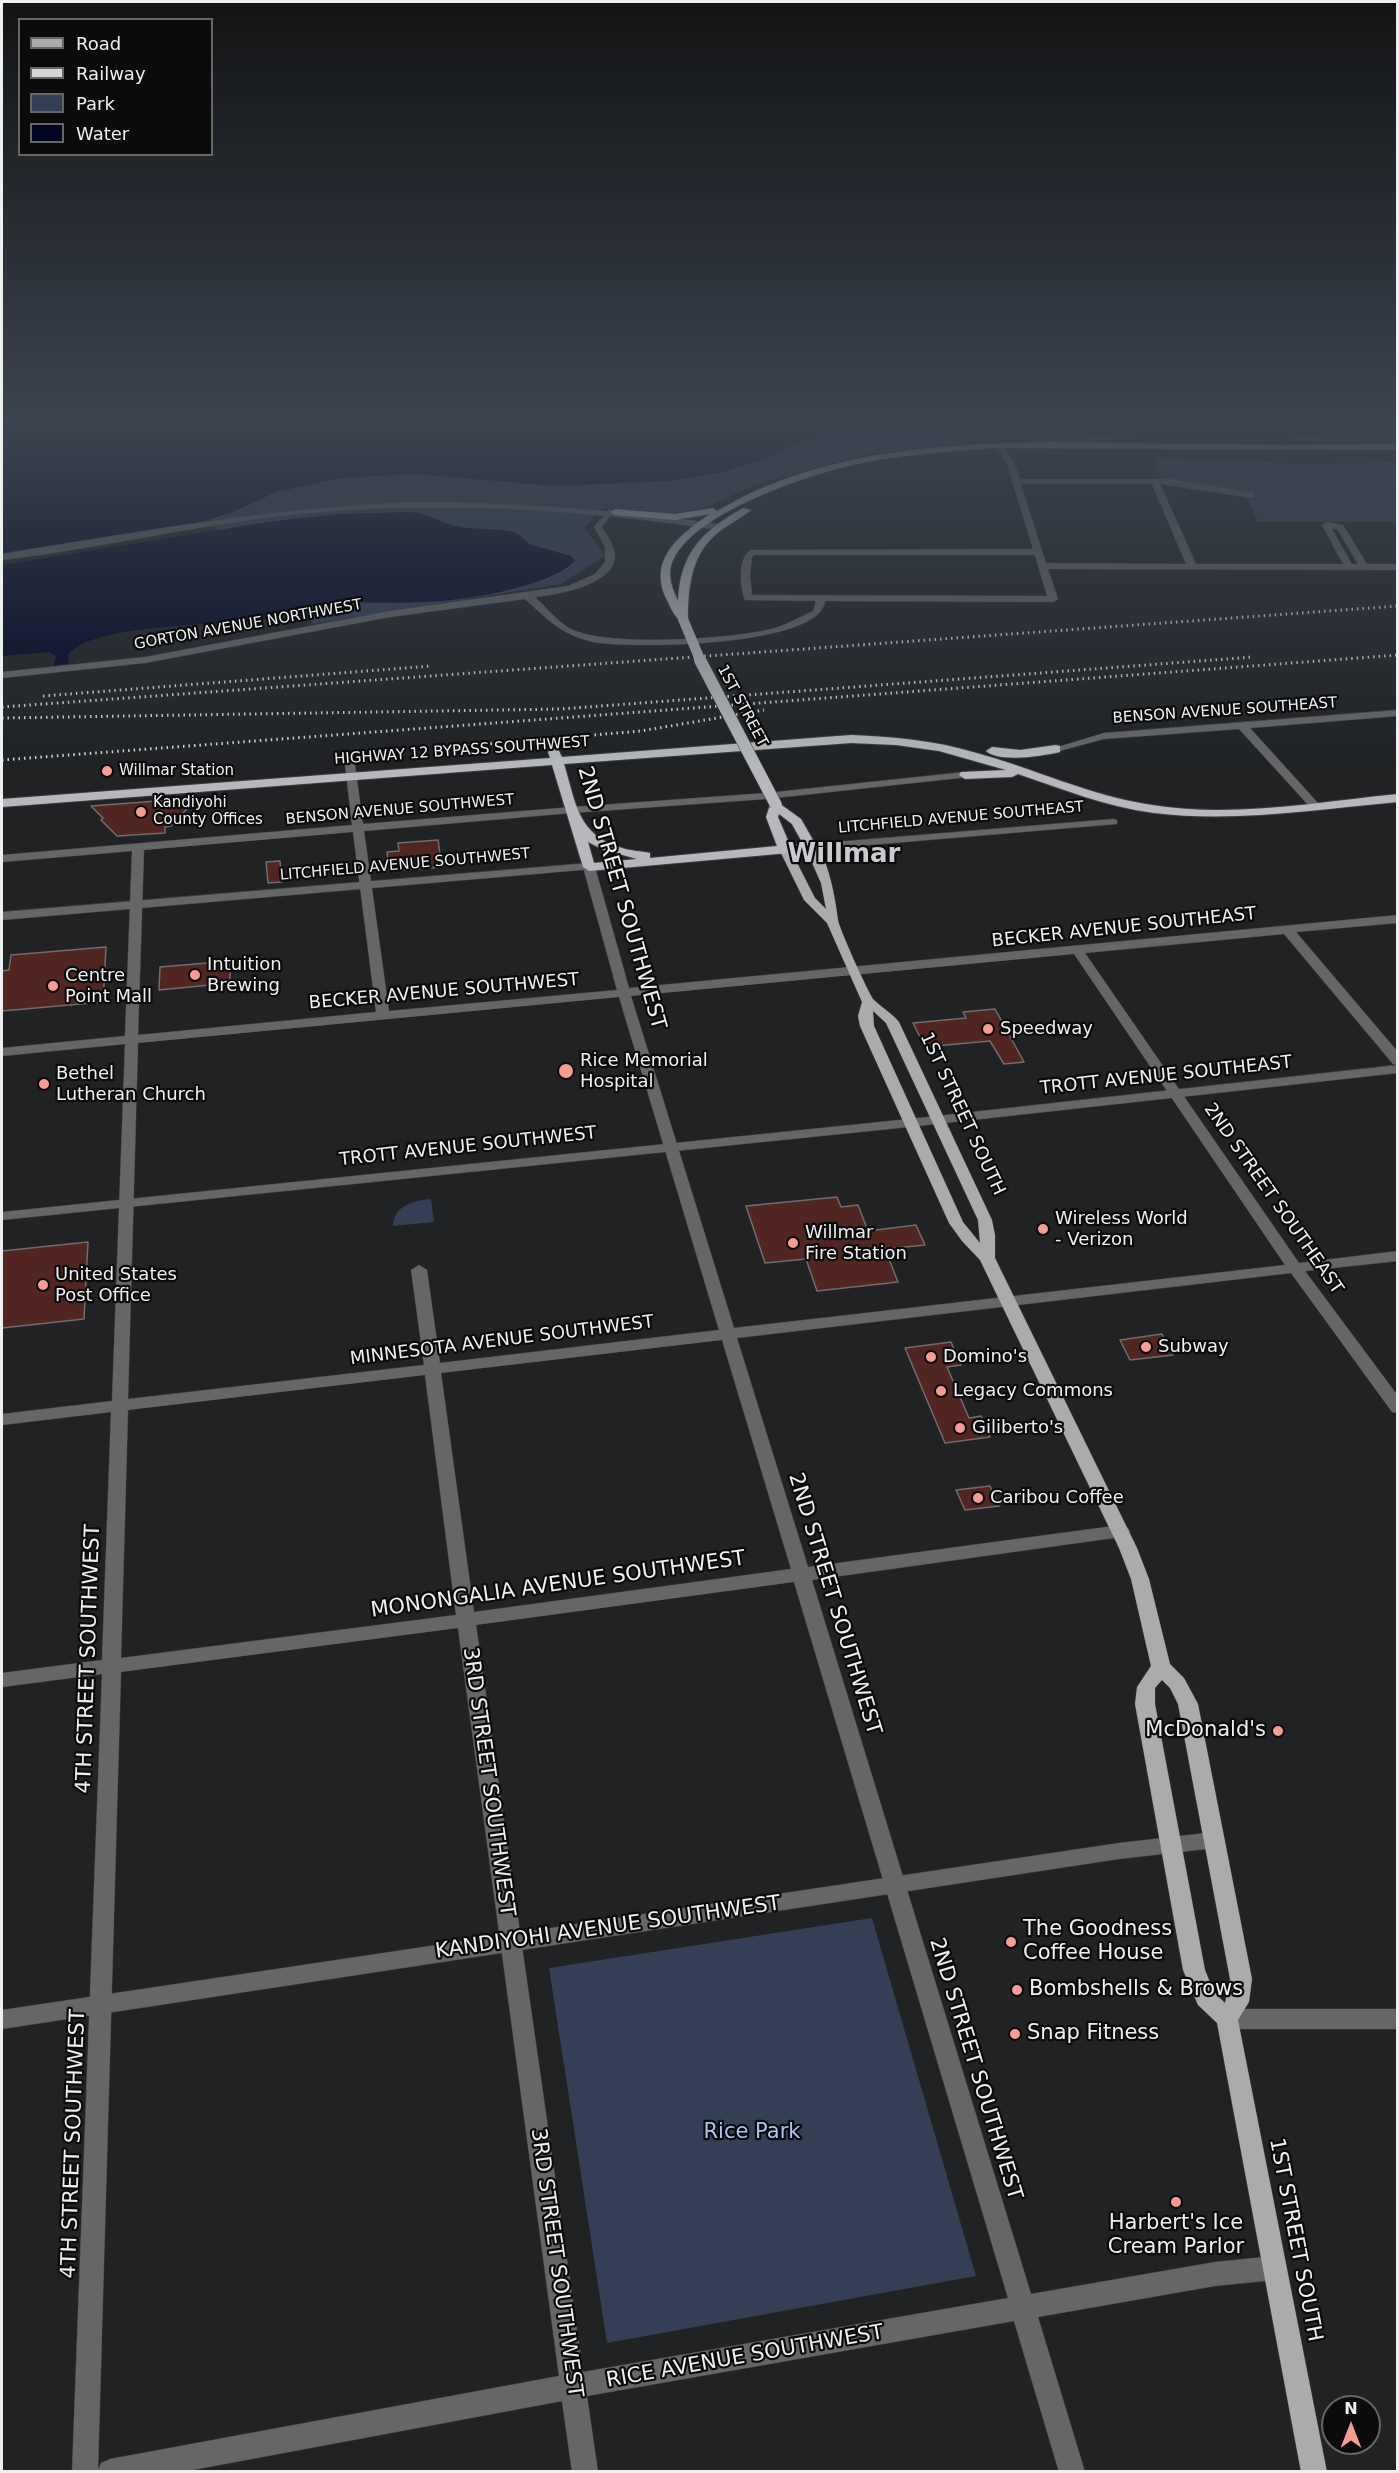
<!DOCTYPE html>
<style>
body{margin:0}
#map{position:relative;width:1399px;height:2473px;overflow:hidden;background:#202224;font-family:"DejaVu Sans",sans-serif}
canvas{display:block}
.frame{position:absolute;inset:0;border:3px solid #eeeff0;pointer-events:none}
.legend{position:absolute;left:18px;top:18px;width:195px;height:138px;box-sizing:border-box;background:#0b0b0c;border:2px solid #666667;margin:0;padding:8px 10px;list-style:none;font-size:18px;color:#eeeff0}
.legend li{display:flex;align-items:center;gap:12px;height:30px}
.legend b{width:30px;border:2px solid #666667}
.north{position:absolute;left:1321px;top:2395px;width:60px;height:60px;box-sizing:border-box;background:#0b0b0c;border:2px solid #666667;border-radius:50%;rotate:0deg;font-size:16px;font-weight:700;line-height:24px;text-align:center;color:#eeeff0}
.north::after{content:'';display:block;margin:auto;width:21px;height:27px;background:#f59c93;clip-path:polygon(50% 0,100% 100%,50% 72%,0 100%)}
</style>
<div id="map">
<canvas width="1399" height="2473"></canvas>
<div class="frame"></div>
<ul class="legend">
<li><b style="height:8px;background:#a9abad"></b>Road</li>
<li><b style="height:8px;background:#d5d6d7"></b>Railway</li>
<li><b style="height:16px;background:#343e54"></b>Park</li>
<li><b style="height:16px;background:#020624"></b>Water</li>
</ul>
<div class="north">N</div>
</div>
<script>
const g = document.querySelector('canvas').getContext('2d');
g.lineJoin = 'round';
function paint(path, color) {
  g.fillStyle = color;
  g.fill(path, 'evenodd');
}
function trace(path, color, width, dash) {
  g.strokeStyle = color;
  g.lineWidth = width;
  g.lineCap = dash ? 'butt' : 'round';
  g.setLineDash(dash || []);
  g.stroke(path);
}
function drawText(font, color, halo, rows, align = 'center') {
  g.font = font + ' "DejaVu Sans",sans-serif';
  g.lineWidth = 4.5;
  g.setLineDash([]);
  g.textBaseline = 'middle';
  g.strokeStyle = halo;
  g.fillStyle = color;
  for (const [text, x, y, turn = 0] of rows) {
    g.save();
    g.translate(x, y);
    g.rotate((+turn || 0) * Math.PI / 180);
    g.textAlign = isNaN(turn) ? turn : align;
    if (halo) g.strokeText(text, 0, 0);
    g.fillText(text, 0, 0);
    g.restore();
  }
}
paint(new Path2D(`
 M1397 422V442L987 440 863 455 757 484 700 510 673 513 603 508 584 528 606 555 561 584 313 624 304 610 208 521 286 485 356 473 825 430Z
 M1152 457 1292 463 1397 462V522H1258L1248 500 1254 493 1162 479Z
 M431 1199 434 1222 393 1226C393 1206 414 1200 431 1199Z
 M872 1918 976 2276 607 2343 549 1968Z`), '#343e54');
paint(new Path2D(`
 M2 420H1397V423L1351 432 1260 440 1109 437 1010 429 846 430 818 435 769 457 724 472 669 481 556 486 414 474 340 478 276 492 231 513 195 523 2 553Z
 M410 512C428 512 440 523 456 526 474 530 492 528 510 531L518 534 529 544 571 556 575 561C548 588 462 601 424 602 390 604 357 601 324 604 303 606 286 616 267 619 227 626 92 622 68 655L69 663 54 666 56 656 49 652 2 656V565L274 521 337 514Z`), '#020624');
const building = new Path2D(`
 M197 798 171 826 165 827V833L117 836 101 820 103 818 91 806Z
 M438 840 442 867 389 871 387 852 399 851 398 843Z
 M280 861 282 882 268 883 266 862Z
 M106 947 103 1002 2 1011V971L9 970 11 955Z
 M230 961V983L159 990 160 967Z
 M995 1009 1024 1062 1004 1064 990 1041 925 1047 913 1023 966 1018 963 1012Z
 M837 1197 841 1207 858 1205 868 1231 916 1225 925 1245 885 1249 898 1282 817 1291 806 1259 765 1263 746 1206Z
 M88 1242 84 1319 2 1328V1251Z
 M1162 1334 1173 1355 1130 1360 1120 1340Z
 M951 1342 961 1365 947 1367 969 1418 981 1416 990 1437 945 1443 905 1348Z
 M990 1486 999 1506 965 1510 956 1490Z`);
paint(building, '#502522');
trace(building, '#706d6c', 1.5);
const minor = new Path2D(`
 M999 443H1002L1015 464 1020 479H1172L1254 493V497L1251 498 1160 484 1196 564H1343L1322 525 1326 522 1343 525 1367 564H1398V570L1048 569 1058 599 1053 602 825 601C821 647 630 649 593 642 562 635 548 620 525 599L390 617 145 663 2 678V672L145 657 390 611 568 586 595 574 605 562V547L594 527 609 509 613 512 602 527C608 537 618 550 614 562 607 586 556 595 535 597 546 607 557 621 569 628 604 648 736 639 775 628 788 624 800 617 813 611L816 601 745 600C740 586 737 561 750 550L1033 549 1007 464 995 445ZM1021 484H1152L1186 564 1046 563ZM1332 529H1337L1358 564H1352ZM755 555H1035L1047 596 752 595 750 574 752 557Z
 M1398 710V716L1250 728 1318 803 1320 805 1314 808 1310 807 1239 729 1104 739 1056 752 1051 749 1104 733Z
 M350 762 355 765 363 824 572 807 578 810 572 813 364 831 389 1011 617 990 583 867 589 863 595 867 629 988 1398 915V923L1296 932 1398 1052V1065L1393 1064 1284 934 1085 953 1299 1263 1398 1251V1261L1305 1271 1398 1396V1413L1392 1412 1291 1273 737 1338 808 1567 1121 1525 1127 1527 1130 1531 1127 1535 1121 1537 812 1580 1031 2294 1215 2262 1274 2256 1283 2260 1286 2268 1283 2276 1274 2280 1215 2286 1038 2317 1085 2472H1059L1014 2321 587 2396 598 2472H572L562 2401 182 2472H72L102 1674 2 1687V1673L102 1660 111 1412 2 1425V1414L112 1401 125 1044 2 1056V1048L125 1036 132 851 2 862V855L352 825 345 765ZM353 832 376 1012 138 1035 144 850ZM1074 954 1285 1265 734 1328 631 996ZM619 997 719 1330 440 1363 427 1270 419 1265 411 1270 424 1365 128 1399 138 1043ZM722 1340 791 1569 474 1612 441 1373ZM425 1375 456 1615 121 1658 128 1410ZM794 1582 1008 2298 583 2372 476 1625ZM458 1628 559 2376 110 2459 101 2463 98 2470 121 1672Z
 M1113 819 1117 820V824L811 850 805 847 811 844Z
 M1227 2009H1398V2029H1227L1219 2026 1216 2019 1219 2012Z`);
const tertiary = new Path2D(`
 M413 502C516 502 617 510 719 524L723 527 719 530C584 510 448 501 311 513 207 522 105 548 2 560V554C139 532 274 507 413 502Z
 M965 772 970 775 969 777 766 799 572 813 566 810 572 807 766 793Z
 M589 863 593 865V869L2 920V912Z
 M1398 1065V1073L909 1127 2 1220V1212L909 1119Z
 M1215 1832 1222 1834 1225 1840 1222 1846 1215 1848 1119 1859 2 2029V2010L1119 1843Z`);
const primary = new Path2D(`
 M811 844C828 849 836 904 838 920 839 928 869 995 874 1000 882 1008 892 1013 899 1022L992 1220 995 1235V1258L1137 1548 1149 1579 1170 1664 1184 1678 1198 1704 1252 1979 1249 2002 1238 2020 1327 2472H1301L1217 2023 1198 2005 1183 1970 1135 1704 1137 1687 1151 1666 1131 1579 1119 1548 980 1260 962 1241 949 1223 860 1026 858 1016 862 1002 827 923 804 900 779 849 785 846 789 847 815 898 826 909 821 883 805 847ZM873 1011 886 1023 978 1220 980 1243 963 1222 874 1026ZM1162 1680 1170 1688 1178 1704 1230 1979 1225 2003 1214 1992 1205 1970 1155 1704V1688Z`);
const trunk = new Path2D(`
 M1050 442 1282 445 1398 444V450L992 448C953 451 915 454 877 460 826 468 687 511 671 566 668 579 673 590 678 601 680 552 703 531 743 508L751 510C742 518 730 523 720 531 691 553 688 587 688 619L683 622C675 619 671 608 667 600 647 560 679 535 710 514L675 520 615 515 610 512 615 509 675 514 713 508 717 511C732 503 747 494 762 488 853 449 953 444 1050 442Z
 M851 735C892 737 933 740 973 752 1033 768 1090 796 1152 805 1233 818 1317 802 1398 794V802C1317 809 1235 823 1154 813 1107 807 1062 789 1018 774L1012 777 965 779 959 775 961 772 1006 770 939 751 896 745 851 743 564 764C576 803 577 835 622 848 631 851 640 851 650 853V858L777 846 766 817 770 805 776 801 801 819 817 847 811 851 589 871 583 867 552 765 2 807V799L550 758 548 752 554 748 558 749 562 757ZM779 814 792 824 803 844 790 845 778 817ZM588 842 604 850 637 859 594 863Z
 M1056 745 1060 746V752C1042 756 1000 763 986 751L992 747 1020 750Z`);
trace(minor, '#3d3f41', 1);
trace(tertiary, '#3d3f41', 1);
trace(primary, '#3d3f41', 1);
trace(trunk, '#3d3f41', 2);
paint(minor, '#656667');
paint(tertiary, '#656667');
paint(primary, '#a9abad');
paint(trunk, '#b6b8bb');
trace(new Path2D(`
 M43 696 431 666
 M2 707 1398 606
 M2 718 561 709 1253 657
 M463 746 641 731 764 710
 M2 760 1398 655`), '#d5d6d7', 3, [1.5, 4]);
const trunkBridgeFar1 = new Path2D(`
 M683 619 701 662`);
const trunkBridge = new Path2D(`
 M700 660 776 805`);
trace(trunkBridgeFar1, '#3d3f41', 10, []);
trace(trunkBridge, '#3d3f41', 13, []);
trace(trunkBridgeFar1, '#b6b8bb', 10);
trace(trunkBridge, '#b6b8bb', 12);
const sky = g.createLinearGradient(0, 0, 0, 767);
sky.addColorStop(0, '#121314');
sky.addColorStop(0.55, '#3c4450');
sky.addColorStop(1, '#3c445000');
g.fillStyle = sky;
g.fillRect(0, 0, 1399, 767);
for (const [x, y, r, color] of [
 [107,771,6,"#f59c93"],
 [141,812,6,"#f59c93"],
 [195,975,6,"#f59c93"],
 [53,986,6,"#f59c93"],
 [988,1029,6,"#f59c93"],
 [566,1071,8,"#f59c93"],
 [44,1084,6,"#f59c93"],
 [1043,1229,6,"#f59c93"],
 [793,1243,6,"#f59c93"],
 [43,1285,6,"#f59c93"],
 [1146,1347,6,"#f59c93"],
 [931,1357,6,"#f59c93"],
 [941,1391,6,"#f59c93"],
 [960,1428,6,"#f59c93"],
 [978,1498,6,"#f59c93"],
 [1278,1731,6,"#f59c93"],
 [1011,1942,6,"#f59c93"],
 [1017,1990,6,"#f59c93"],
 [1015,2034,6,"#f59c93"],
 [1176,2202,6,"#f59c93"]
]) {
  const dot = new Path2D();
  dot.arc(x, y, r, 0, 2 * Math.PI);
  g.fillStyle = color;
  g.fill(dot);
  trace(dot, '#0b0b0c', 2);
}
drawText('15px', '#eeeff0', '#0b0b0c', [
 ["GORTON AVENUE NORTHWEST",248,625,-10],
 ["1ST STREET",742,706,62],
 ["BENSON AVENUE SOUTHEAST",1225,711,-4],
 ["HIGHWAY 12 BYPASS SOUTHWEST",462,751,-4],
 ["BENSON AVENUE SOUTHWEST",400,810,-5],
 ["LITCHFIELD AVENUE SOUTHEAST",961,818,-5],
 ["LITCHFIELD AVENUE SOUTHWEST",405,865,-5]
]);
drawText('15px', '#eeeff0', '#0b0b0c', [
 ["Willmar Station",119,771],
 ["Kandiyohi",153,803],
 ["County Offices",153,820]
], 'left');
drawText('18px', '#eeeff0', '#0b0b0c', [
 ["BECKER AVENUE SOUTHEAST",1124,928,-6],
 ["BECKER AVENUE SOUTHWEST",444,992,-5],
 ["TROTT AVENUE SOUTHEAST",1166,1076,-6],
 ["1ST STREET SOUTH",962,1114,65],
 ["TROTT AVENUE SOUTHWEST",468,1147,-6],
 ["2ND STREET SOUTHEAST",1273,1199,55],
 ["MINNESOTA AVENUE SOUTHWEST",502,1341,-7]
]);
drawText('18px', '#eeeff0', '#0b0b0c', [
 ["Intuition",207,965],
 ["Brewing",207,986],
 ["Centre",65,976],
 ["Point Mall",65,997],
 ["Speedway",1000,1029],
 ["Rice Memorial",580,1061],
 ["Hospital",580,1082],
 ["Bethel",56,1074],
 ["Lutheran Church",56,1095],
 ["Wireless World",1055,1219],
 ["- Verizon",1055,1240],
 ["Willmar",805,1233],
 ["Fire Station",805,1254],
 ["United States",55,1275],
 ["Post Office",55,1296],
 ["Subway",1158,1347],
 ["Domino's",943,1357],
 ["Legacy Commons",953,1391],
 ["Giliberto's",972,1428],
 ["Caribou Coffee",990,1498]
], 'left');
drawText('21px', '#eeeff0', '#0b0b0c', [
 ["2ND STREET SOUTHWEST",621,898,74],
 ["MONONGALIA AVENUE SOUTHWEST",558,1585,-8],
 ["2ND STREET SOUTHWEST",834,1604,73],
 ["4TH STREET SOUTHWEST",89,1659,-88],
 ["3RD STREET SOUTHWEST",488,1782,82],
 ["KANDIYOHI AVENUE SOUTHWEST",608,1928,-8],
 ["2ND STREET SOUTHWEST",975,2069,73],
 ["4TH STREET SOUTHWEST",74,2144,-88],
 ["1ST STREET SOUTH",1295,2240,79],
 ["3RD STREET SOUTHWEST",556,2263,82],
 ["RICE AVENUE SOUTHWEST",745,2357,-10]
]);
drawText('21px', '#eeeff0', '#0b0b0c', [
 ["McDonald's",1266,1731,"right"],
 ["The Goodness",1023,1930],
 ["Coffee House",1023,1954],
 ["Bombshells & Brows",1029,1990],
 ["Snap Fitness",1027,2034],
 ["Harbert's Ice",1176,2224,"center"],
 ["Cream Parlor",1176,2248,"center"]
], 'left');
drawText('21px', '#abc2f4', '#0b0b0c', [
 ["Rice Park",752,2133]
]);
drawText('bold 26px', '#cacbcf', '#0b0b0c', [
 ["Willmar",844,855]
]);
</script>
